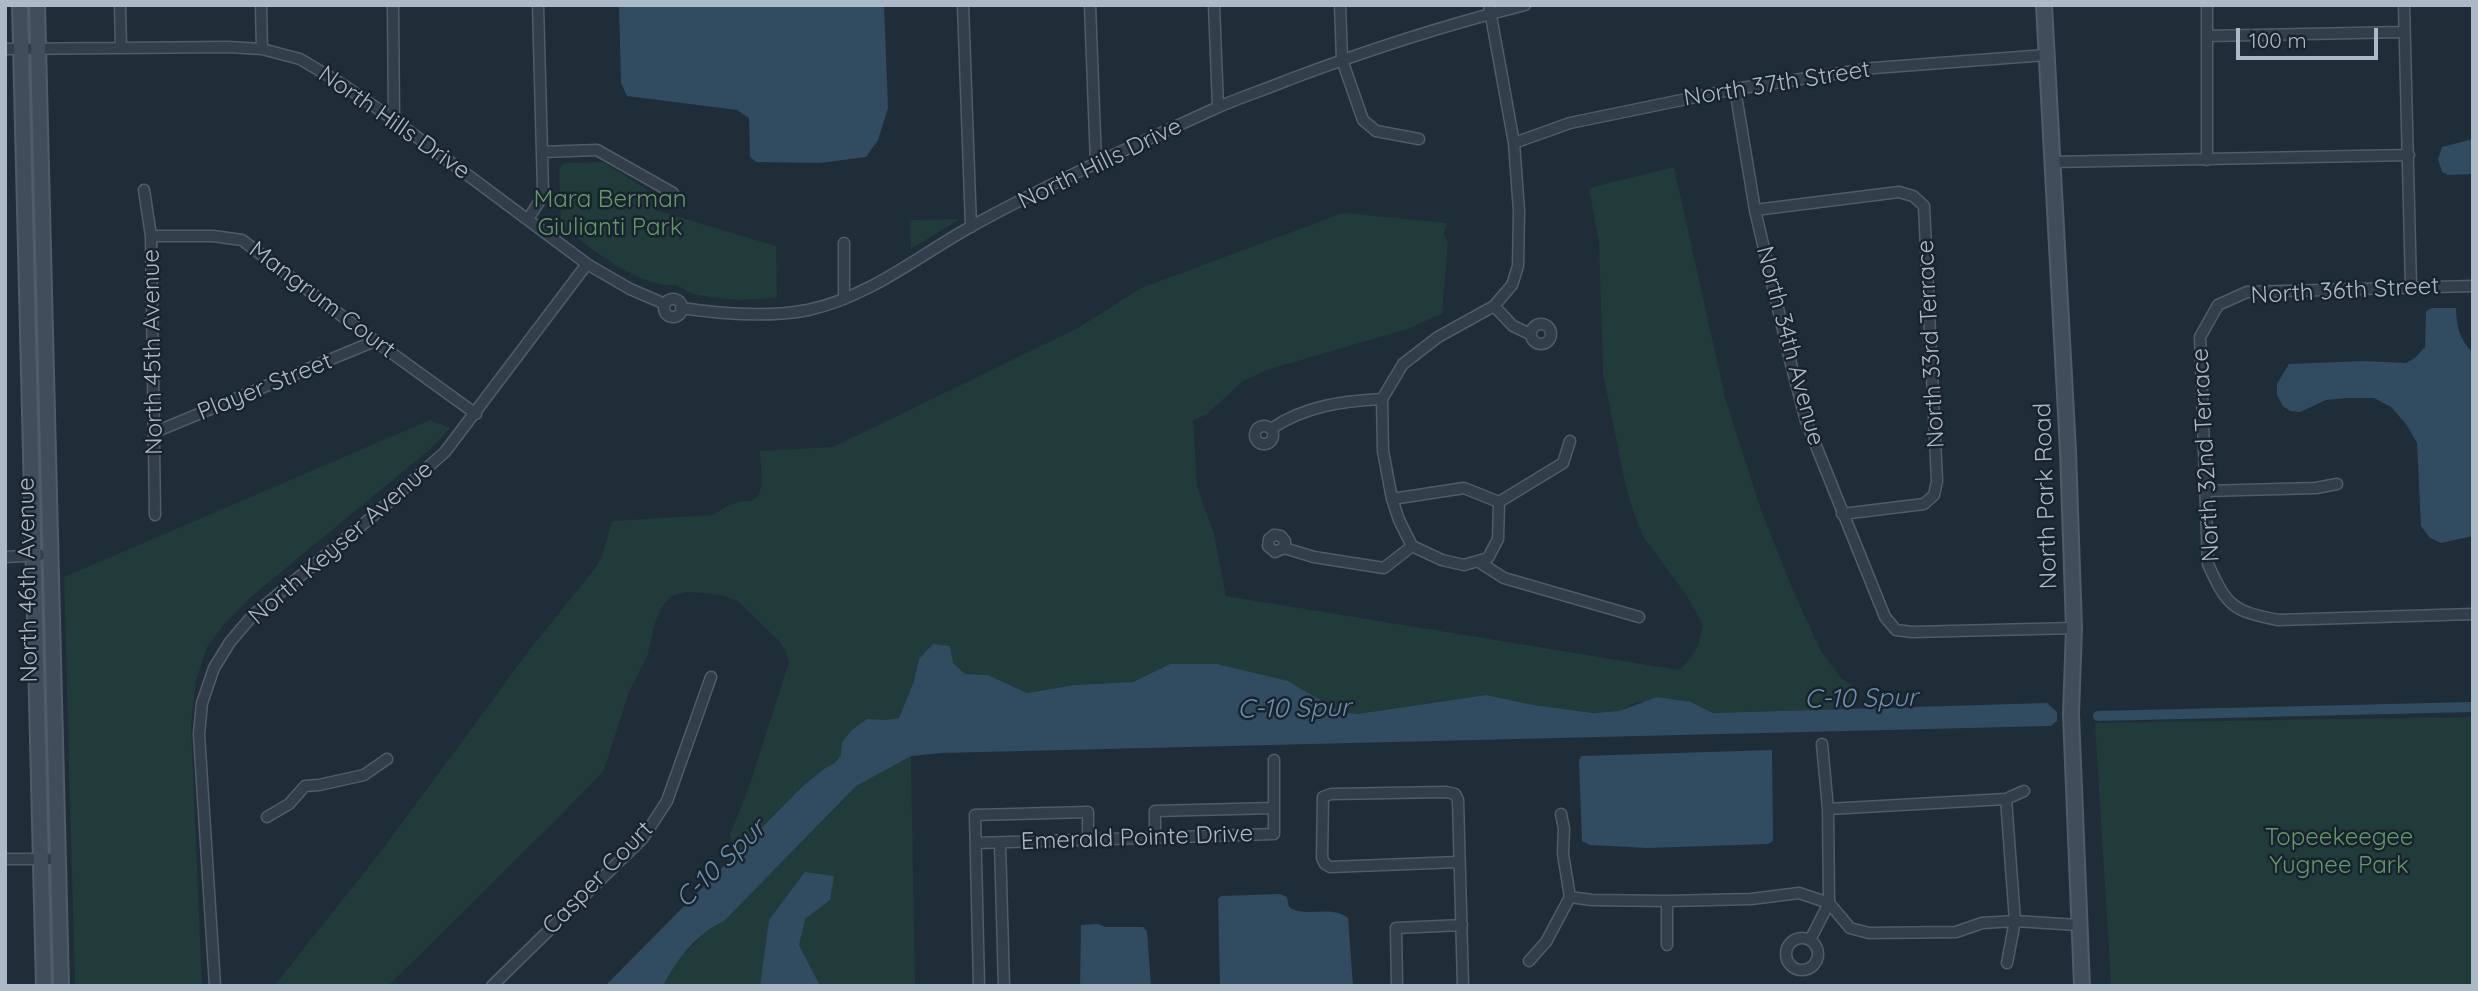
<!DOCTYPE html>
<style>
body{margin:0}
#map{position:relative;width:2478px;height:991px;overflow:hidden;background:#1f2d39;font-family:Quicksand,sans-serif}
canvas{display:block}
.frame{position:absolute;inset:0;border:7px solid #acb9c6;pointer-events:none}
.scale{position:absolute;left:2236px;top:28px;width:142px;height:32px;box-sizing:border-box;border:4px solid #acb9c6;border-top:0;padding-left:9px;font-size:21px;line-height:24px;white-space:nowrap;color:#acb9c6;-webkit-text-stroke:5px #18232d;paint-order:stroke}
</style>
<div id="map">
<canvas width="2478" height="991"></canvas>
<div class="frame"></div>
<div class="scale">100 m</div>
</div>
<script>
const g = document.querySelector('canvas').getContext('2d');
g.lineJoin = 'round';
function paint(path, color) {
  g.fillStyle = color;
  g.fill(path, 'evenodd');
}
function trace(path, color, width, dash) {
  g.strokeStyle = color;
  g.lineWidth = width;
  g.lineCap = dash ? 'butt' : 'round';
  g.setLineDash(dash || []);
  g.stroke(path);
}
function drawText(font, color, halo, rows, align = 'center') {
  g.font = font + ' Quicksand,sans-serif';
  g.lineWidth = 5;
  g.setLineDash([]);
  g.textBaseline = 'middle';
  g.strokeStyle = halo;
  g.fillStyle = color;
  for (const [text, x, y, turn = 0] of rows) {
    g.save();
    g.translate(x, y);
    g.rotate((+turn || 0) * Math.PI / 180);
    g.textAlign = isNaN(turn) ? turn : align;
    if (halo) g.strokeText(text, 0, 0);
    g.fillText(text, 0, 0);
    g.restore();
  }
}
paint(new Path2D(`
 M603 162 646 189 656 210 776 246 777 298 737 300 711 297 692 294 676 285C641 289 587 247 561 224L559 169 564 163Z
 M1674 167 1726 401 1761 510 1795 595 1821 651 1840 677 1857 689 1846 709 1713 713 1691 702H1637L1619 711 1593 713 1534 705 1486 695 1357 714 1339 711 1288 681 1170 664 1133 682 1074 685 1027 693 988 675 965 674 953 663 919 659 914 681 899 718 911 756 915 986H663L673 965 709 928 734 856 730 834 748 790 789 662 786 652 779 641 739 602 725 596 705 593 687 592 671 596 662 607 655 623 647 657 629 692 604 770 561 815 396 978 388 986H274L379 854 531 648 597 566 603 553 612 521 714 515C722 509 729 504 739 502 744 501 750 502 755 499 766 491 760 463 760 451L833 447 1078 328 1141 288 1343 213 1447 223 1444 235 1448 242 1442 314 1404 330 1270 369 1243 381 1207 414 1193 421 1197 486 1214 534 1226 596 1679 670C1694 658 1700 644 1703 625L1687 596 1644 538 1636 519 1626 488 1603 373 1599 242 1589 188Z
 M958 219V220L911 249 910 220Z
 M430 420 450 428 429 450 252 596 226 622 207 647 196 681 191 724 202 986H75L64 577Z
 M2473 717V986H2111L2095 723Z`), '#213a3a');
paint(new Path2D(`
 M619 5H884L888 108 878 140 866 157 820 163 756 162 750 157 749 118 737 110 627 96 621 83Z
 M2473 139V174L2448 175 2442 172 2438 159 2442 147Z
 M2432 308H2456C2456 326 2460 340 2473 353V536L2441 543 2430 538 2421 526 2417 443 2406 424 2391 407 2374 398H2347L2326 400 2300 412 2290 411 2283 406 2277 395V384L2289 364 2364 361 2406 363 2415 358 2425 347 2426 311Z
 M933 644 950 646 953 663 965 674 988 675 1027 693 1074 685 1133 682 1170 664H1217L1288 681 1339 711 1357 714 1486 695 1534 705 1593 713 1619 711 1657 697 1691 702 1713 713 2047 703 2057 712V721L2051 726 941 753 911 756 856 786 724 921C697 933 676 960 663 986H605L802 787 824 769 835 763 841 755 842 742 852 730 867 719 886 720 899 718 914 681 919 659Z
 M1772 750 1773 841 1768 844 1647 848 1590 845 1582 841 1579 761 1581 756Z
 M805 872 834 876 830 900 805 919 799 945 820 986H760L769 920Z
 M1280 894 1287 897 1289 907C1306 919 1330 904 1348 918L1353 986H1220L1218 899 1221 896Z
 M1098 924 1105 927H1143L1147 931 1151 986H1080L1081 925Z`), '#314b61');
trace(new Path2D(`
 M2098 716 2473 707`), '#314b61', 10);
const street = new Path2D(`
 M120 5 121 48
 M261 5 262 49
 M393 5 394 120
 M963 5 971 227
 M1090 5 1096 163
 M1214 5 1218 107
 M1340 5 1342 60 1363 120 1376 131 1419 139
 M1489 5 1514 143 1519 211 1518 266 1512 285 1494 306 1438 337 1403 364 1382 399 1383 451 1392 499 1399 520 1412 546 1442 560 1464 565 1488 558 1498 539 1499 502
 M2207 5V160
 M2404 5 2411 287
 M2207 36 2404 32
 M5 49 228 47 262 49 300 59 342 84 394 120 587 264 630 289 665 304
 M1735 89 1755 210 1791 364 1806 421 1885 617 1896 630 1912 632 2074 628
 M1514 143 1570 123 1735 89 1874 68 2046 55
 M542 152 597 150 673 193
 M2052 162 2409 155
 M144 190 151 236 155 515
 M1755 210 1899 192 1913 196 1924 206 1937 481 1934 495 1924 504 1842 514
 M528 219 541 199 543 191 538 5
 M151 236H213L242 240 375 341 476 414
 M844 243V299
 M2473 286 2247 292 2218 305 2200 337 2208 564C2227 606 2232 611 2278 620L2473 614
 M664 308a9 9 0 1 1 18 0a9 9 0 1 1-18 0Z
 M1494 306 1513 326 1530 334
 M681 308C722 314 767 318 808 310 869 297 918 256 972 226 1050 183 1133 146 1214 109 1238 98 1264 90 1288 80 1365 51 1445 25 1525 5
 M1531 334a10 10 0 1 1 20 0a10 10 0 1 1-20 0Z
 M1255 435a9 9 0 1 1 18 0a9 9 0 1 1-18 0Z
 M1271 429C1304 406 1343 401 1382 399
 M155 432 375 341
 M2206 491 2316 488 2337 484
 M1392 499 1464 488 1499 502
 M1499 502 1563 463 1570 441
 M1284 548 1285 541 1281 536 1274 535 1269 539 1268 546 1275 552 1284 548 1314 557 1384 568 1412 546
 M5 557 40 555
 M1479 562 1504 578 1639 617
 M2006 799 2015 921 2007 963
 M1828 809 2006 799 2024 791
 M267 817 289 804 305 786 319 785 364 775 387 759
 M1155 838V811L1274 808
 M976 843 1274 834V760
 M1000 843 1004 986
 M5 859H58
 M1459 862 1330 867 1325 864 1322 858 1323 797 1331 794 1446 792 1455 794 1458 800 1463 986
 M1570 897 1592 900 1667 901 1751 899 1799 893 1829 903 1850 928 1869 933 1956 932 1982 923 2015 921 2078 925
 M1786 954a16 16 0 1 1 32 0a16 16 0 1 1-32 0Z
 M1810 940 1829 903 1828 809 1822 744
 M1667 945V901
 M1529 961 1546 942 1570 897 1563 854 1564 829 1561 814
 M215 986 199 734 202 703 214 668 230 642 253 615 373 516 445 452 587 264
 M492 986 643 838 667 801 711 677
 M979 986 975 815 1088 812V840
 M1397 986 1396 928 1462 925`);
const secondary = new Path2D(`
 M20 5 44 986
 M37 5 61 986
 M2044 5 2068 451 2074 628 2071 714 2082 986`);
trace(street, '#505c67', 13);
trace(secondary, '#505c67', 18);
trace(street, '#323e49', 10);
trace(secondary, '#404e5c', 14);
drawText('24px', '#acb9c6', '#18232d', [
 ["North 37th Street",1777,84,-9],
 ["North Hills Drive",394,123,35],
 ["North Hills Drive",1100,164,-26],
 ["North 36th Street",2345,291,-3],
 ["Mangrum Court",322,300,37],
 ["North 33rd Terrace",1931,344,-93],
 ["North 34th Avenue",1790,346,75],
 ["North 45th Avenue",153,352,-91],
 ["Player Street",265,387,-22],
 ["North 32nd Terrace",2206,455,-93],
 ["North Park Road",2046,496,-92],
 ["North Keyser Avenue",341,543,-41],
 ["North 46th Avenue",28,580,-91],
 ["Emerald Pointe Drive",1137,838,-2],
 ["Casper Court",598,878,-46]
]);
drawText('24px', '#639869', '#18232d', [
 ["Mara Berman",610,200],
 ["Giulianti Park",610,228],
 ["Topeekeegee",2339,838],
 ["Yugnee Park",2339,866]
]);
drawText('italic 26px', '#6b8eac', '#18232d', [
 ["C-10 Spur",1861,699,-1],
 ["C-10 Spur",1294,709,-1],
 ["C-10 Spur",721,864,-44]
]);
</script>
